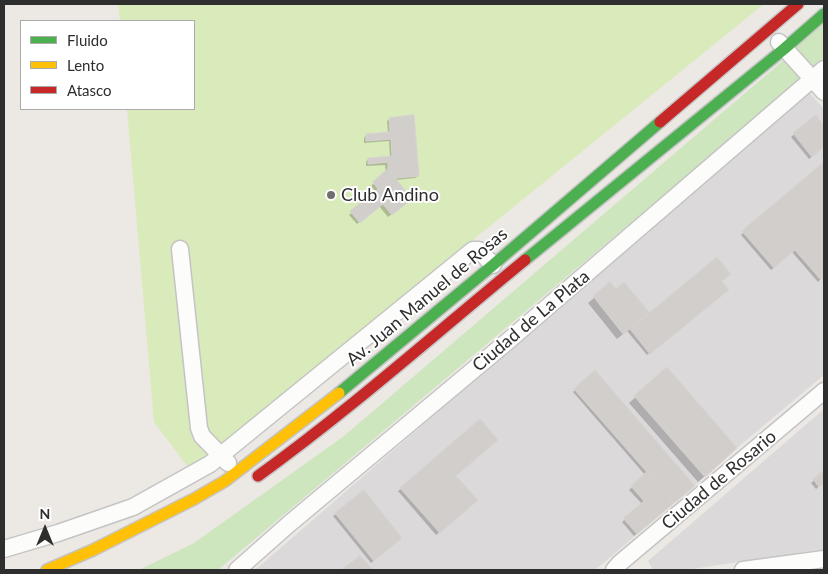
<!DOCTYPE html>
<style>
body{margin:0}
#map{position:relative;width:828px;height:574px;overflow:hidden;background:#ece8e4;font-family:Lato,sans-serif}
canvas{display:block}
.frame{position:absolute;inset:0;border:5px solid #2e2e2e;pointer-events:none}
.legend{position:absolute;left:20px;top:20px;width:175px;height:90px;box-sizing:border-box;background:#fff;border:1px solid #ababab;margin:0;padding:6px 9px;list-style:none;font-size:15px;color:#2e2e2e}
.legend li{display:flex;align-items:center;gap:10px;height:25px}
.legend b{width:25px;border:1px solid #ababab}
.north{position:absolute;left:20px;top:504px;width:50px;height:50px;-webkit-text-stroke:4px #fff;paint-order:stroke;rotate:0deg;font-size:14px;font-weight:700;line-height:20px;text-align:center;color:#2e2e2e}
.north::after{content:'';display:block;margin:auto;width:18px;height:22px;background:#2e2e2e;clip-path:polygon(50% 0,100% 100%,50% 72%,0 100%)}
</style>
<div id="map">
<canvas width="828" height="574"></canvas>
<div class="frame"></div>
<ul class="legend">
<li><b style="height:6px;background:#4caf50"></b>Fluido</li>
<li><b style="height:6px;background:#ffc107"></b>Lento</li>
<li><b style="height:6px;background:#c62828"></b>Atasco</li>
</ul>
<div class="north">N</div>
</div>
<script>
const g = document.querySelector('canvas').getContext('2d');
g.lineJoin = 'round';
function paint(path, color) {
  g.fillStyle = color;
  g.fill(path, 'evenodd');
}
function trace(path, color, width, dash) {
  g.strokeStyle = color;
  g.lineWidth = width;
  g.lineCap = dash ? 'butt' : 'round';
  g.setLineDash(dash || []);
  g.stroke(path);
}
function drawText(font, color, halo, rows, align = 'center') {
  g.font = font + ' Lato,sans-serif';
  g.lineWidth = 4;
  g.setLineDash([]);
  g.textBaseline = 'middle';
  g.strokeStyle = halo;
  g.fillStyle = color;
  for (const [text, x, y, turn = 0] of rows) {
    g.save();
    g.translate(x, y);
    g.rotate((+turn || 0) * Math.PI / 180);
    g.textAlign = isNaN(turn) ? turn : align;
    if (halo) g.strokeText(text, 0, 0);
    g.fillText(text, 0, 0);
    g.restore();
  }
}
paint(new Path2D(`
 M808 91 824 109V375L737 448 705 477 595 570H255Z
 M824 409V549L686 570H653L648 561Z`), '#dcd9db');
paint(new Path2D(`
 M824 23V60L814 68 795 47Z
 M785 59 803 78 218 570H139L194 543 344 436Z`), '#cee6be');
paint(new Path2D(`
 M118 4H764L421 282 228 442 188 467 154 422 127 109H194V21H120Z`), '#d9eabb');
paint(new Path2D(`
 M815 117 824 128V146L809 159 791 137Z
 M390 119 418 176 415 178 395 180 408 201 388 217 379 206 357 224 349 215 376 192 371 186 386 173 385 165 366 166V162L368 159 390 157 389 141 364 143V138L366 135 388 133 387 121Z
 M824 163V276L818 282 792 252 771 270 741 235Z
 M721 281 725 292 647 355 627 331 617 339 588 303 610 284 616 290 649 314Z
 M667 369 730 454 698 482 629 403Z
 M595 372 691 488 634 536 622 522 642 504 629 490 645 475 573 392Z
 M822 474 824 477V482L816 489 811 483Z
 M455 476 474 503 436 535 398 491 401 489Z
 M336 514 398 541 371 563 333 516Z`), '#0003');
const building = new Path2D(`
 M414 115 419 176 396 178 388 169V162L368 164V158L392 156 391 139 366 141V134L390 132 389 118Z
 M816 115 824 126V147L812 157 793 133Z
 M824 162V278L821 280 795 250 774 268 742 231Z
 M388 169 412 199 392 215 383 204 360 223 350 211 378 189 373 182Z
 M717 257 731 274 722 281 729 290 650 354 630 329Z
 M610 282 616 289 624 282 650 313 623 334 593 296Z
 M667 367 737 448 705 477 634 396Z
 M595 370 695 486 674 503 574 389Z
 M480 419 498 440 456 476 478 500 440 533 400 488Z
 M647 472 674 503 637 534 623 518 644 501 631 486Z
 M822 472 824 475V483L819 487 813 479Z
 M364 490 402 538 374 561 335 513Z
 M360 556 373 570H341Z`);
paint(building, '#d1cecb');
trace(building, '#d7d4d0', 1);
const street = new Path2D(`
 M779 42 824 92
 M180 249 199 428 202 436 228 463
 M4 549 58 533 133 507 210 464 473 250H479L493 265
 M237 570 289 524 508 341 824 69
 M614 570 620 563 824 391
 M743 570 824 559`);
const fast = new Path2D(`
 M525 260 784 49 824 14
 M339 393 493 265 660 122`);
const slow = new Path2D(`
 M47 570 93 550 194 499 225 481 339 393`);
const jam = new Path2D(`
 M660 122 798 4
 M258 476C351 409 436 333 525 260`);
trace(street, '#c5c4c5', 19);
trace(fast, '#c5c4c5', 14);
trace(slow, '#c5c4c5', 14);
trace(jam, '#c5c4c5', 14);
trace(street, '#fcfcfb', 16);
trace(fast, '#4caf50', 11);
trace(slow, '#ffc107', 11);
trace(jam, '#c62828', 11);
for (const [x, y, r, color] of [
 [331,195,5,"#706f6e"]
]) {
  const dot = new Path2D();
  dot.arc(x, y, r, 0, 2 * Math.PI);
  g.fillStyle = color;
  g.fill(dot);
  trace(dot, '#fff', 2);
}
drawText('18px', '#2e2e2e', '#fff', [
 ["Club Andino",341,195]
], 'left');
drawText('18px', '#2e2e2e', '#fff', [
 ["Av. Juan Manuel de Rosas",427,297,-40],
 ["Ciudad de La Plata",531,321,-40],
 ["Ciudad de Rosario",719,480,-40]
]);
</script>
